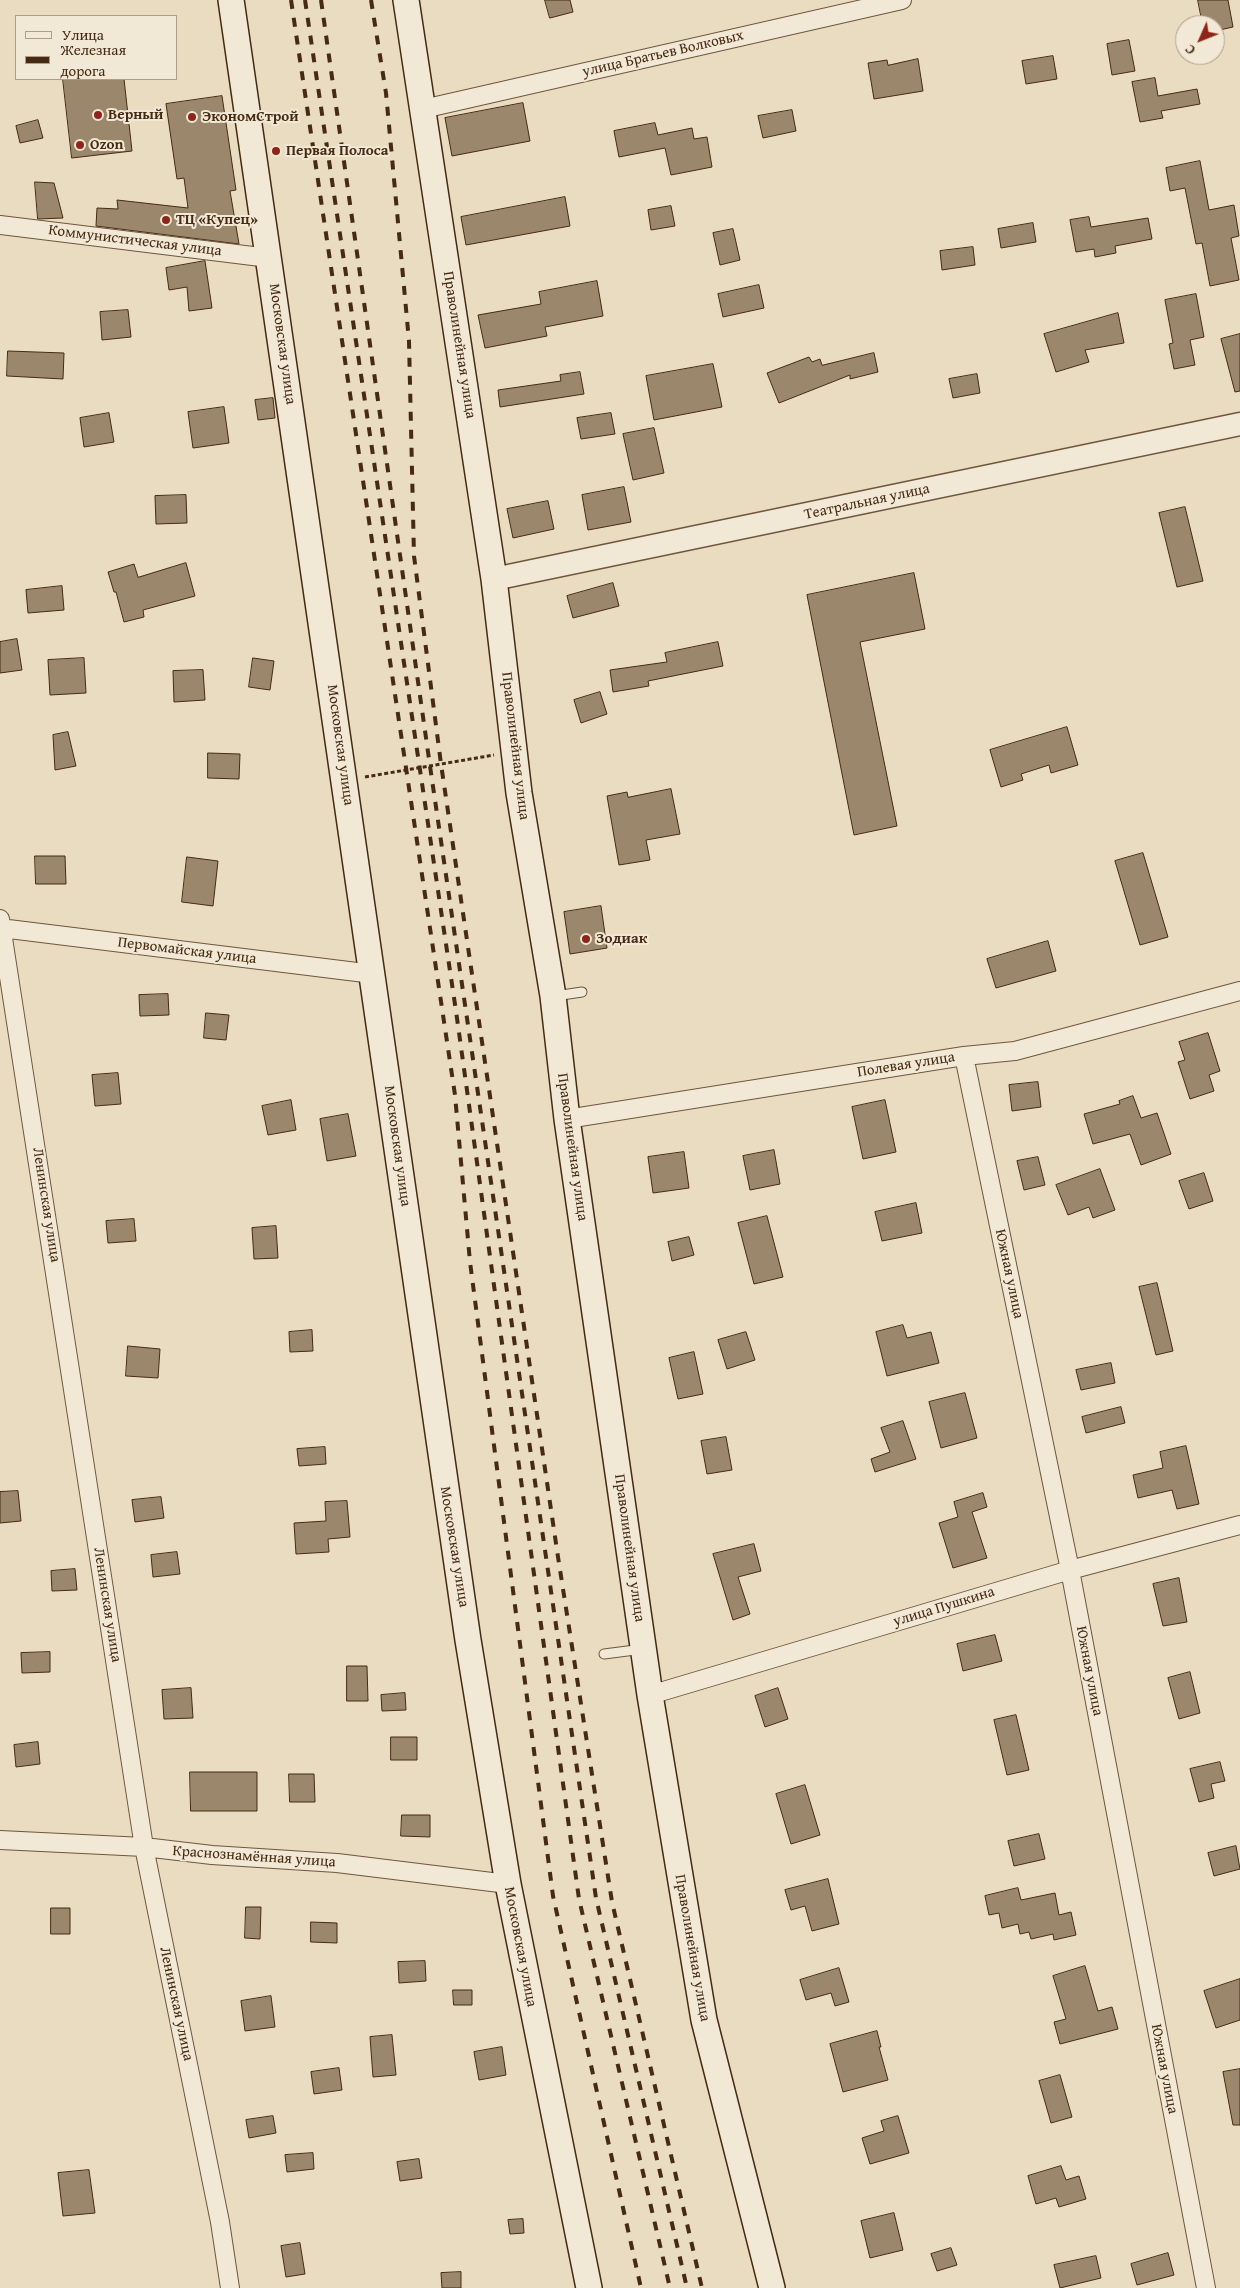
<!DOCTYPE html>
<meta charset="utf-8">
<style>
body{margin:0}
#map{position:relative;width:1240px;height:2288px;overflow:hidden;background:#e9dcc0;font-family:"Gentium Book Plus",serif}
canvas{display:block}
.legend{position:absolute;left:15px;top:15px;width:162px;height:65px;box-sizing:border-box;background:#f1e8d6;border:1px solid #ad9c87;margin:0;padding:6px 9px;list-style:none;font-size:15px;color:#462a11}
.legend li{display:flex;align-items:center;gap:10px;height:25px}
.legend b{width:25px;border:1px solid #ad9c87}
.north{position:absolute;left:1175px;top:15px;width:50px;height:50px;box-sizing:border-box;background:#f1e8d6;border:1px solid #ad9c87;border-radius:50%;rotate:226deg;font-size:14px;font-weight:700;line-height:20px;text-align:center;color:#462a11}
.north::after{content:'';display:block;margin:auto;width:18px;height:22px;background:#8f2418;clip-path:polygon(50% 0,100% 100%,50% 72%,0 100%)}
</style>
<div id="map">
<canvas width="1240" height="2288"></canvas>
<ul class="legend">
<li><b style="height:6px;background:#f1e8d6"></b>Улица</li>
<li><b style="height:6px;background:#462a11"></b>Железная дорога</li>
</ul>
<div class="north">С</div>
</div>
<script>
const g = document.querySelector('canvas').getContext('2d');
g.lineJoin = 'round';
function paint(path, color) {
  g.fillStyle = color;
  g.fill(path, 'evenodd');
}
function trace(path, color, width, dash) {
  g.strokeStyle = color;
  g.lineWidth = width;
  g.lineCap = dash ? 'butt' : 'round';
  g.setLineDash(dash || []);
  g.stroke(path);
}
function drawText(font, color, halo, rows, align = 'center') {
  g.font = font + ' "Gentium Book Plus",serif';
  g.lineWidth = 4;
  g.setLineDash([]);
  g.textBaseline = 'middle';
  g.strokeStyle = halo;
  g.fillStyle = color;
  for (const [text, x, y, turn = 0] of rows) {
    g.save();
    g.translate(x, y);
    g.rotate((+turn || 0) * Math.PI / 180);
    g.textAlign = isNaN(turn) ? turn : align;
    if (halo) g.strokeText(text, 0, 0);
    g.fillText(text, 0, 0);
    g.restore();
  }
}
const building = new Path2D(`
 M545 0H570L573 12 550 18Z
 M1198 0H1228L1233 27 1215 31V25H1203Z
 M1129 40 1135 71 1112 75 1107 44Z
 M1053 56 1057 79 1026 84 1022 61Z
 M918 59 923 91 874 99 868 63 887 60 888 65Z
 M1155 78 1158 96 1197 89 1200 104 1161 111 1163 118 1140 122 1132 82Z
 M63 79H124L132 151 72 158Z
 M222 96 236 190 230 191 239 244 96 226 97 208 118 209 117 200 188 208 184 178 177 179 166 104Z
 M523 103 530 141 452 156 445 118Z
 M792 110 796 131 763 138 758 116Z
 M38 120 43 138 20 143 16 126Z
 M655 123 658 135 692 128 694 139 707 137 712 167 671 175 665 148 619 157 614 131Z
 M1200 161 1209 210 1234 205 1239 236 1231 238 1239 280 1210 286 1202 243 1196 244 1185 188 1170 191 1166 168Z
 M35 182 54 183 63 218 38 219Z
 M565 197 570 226 466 245 461 217Z
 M671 206 675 226 651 230 648 210Z
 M1089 217 1091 227 1148 218 1152 239 1115 246 1116 253 1095 257 1094 249 1076 252 1070 220Z
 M1033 223 1036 242 1001 248 998 229Z
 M733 229 740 260 720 265 713 233Z
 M973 247 975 265 942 270 940 251Z
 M205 261 212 308 189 311 187 287 169 290 166 268Z
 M597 281 603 316 545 327 547 336 485 348 478 315 541 304 539 292Z
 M759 285 764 308 723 317 718 294Z
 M1196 294 1204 337 1190 340 1195 365 1174 369 1169 344 1173 343 1165 300Z
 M128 310 131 337 102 340 100 312Z
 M1118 313 1124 343 1085 350 1089 362 1056 372 1044 334Z
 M1240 334V391L1235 392 1221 339Z
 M8 351 64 353 63 379 7 376Z
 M874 353 878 372 850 379V375L779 403 767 373 809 357 812 362 820 359 822 365Z
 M713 364 722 407 654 420 646 376Z
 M580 372 584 394 500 407 498 390 561 381 560 375Z
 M977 374 980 393 953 398 949 379Z
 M273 398 275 418 258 420 255 400Z
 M224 407 229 443 193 448 188 412Z
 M109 413 114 442 84 447 80 418Z
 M611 413 615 434 581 439 577 418Z
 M654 428 664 473 633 480 623 434Z
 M624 487 631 522 588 530 582 495Z
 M186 495 187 523 156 524 155 496Z
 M548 501 554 529 513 538 507 509Z
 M1185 507 1203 581 1177 587 1159 513Z
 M186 563 195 596 143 610 144 617 124 622 116 592H114L108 572 134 564 138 577Z
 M914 573 925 629 860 642 897 826 854 835 807 595Z
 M613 583 619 606 573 618 567 596Z
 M62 586 64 610 28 613 26 590Z
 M17 639 22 670 0 673V642Z
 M718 642 723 666 648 681 649 686 613 692 610 670 667 662 665 653Z
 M84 658 86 693 50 695 48 660Z
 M253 658 274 661 270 690 249 687Z
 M203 670 205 700 174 702 173 671Z
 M600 692 607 714 581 723 574 700Z
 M1067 727 1078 765 1051 773 1049 765 1021 774 1023 780 1001 787 990 750Z
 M68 732 76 766 55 770 53 735Z
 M208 753 240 754 239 779 208 778Z
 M671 789 680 834 646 840 650 860 619 865 607 796 627 792 628 797Z
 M1143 853 1168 937 1140 945 1115 861Z
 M35 856H65L66 884H36Z
 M187 857 218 861 213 906 182 902Z
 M601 906 607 948 570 954 564 912Z
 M1048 941 1056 971 996 988 987 959Z
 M168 994 169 1015 140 1016 139 995Z
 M206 1013 229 1015 226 1040 204 1038Z
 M1208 1033 1220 1071 1209 1075 1214 1091 1190 1099 1178 1062 1185 1060 1179 1042Z
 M118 1073 121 1104 95 1106 92 1075Z
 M1038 1082 1041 1107 1012 1111 1009 1085Z
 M1133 1096 1141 1118 1157 1113 1171 1154 1141 1165 1130 1134 1093 1144 1084 1114 1120 1104 1119 1101Z
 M291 1100 296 1130 268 1135 262 1106Z
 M885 1100 896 1152 863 1159 852 1107Z
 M348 1114 356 1156 327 1161 320 1119Z
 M774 1150 780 1184 750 1190 743 1156Z
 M684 1152 689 1188 653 1193 648 1157Z
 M1038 1157 1045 1185 1024 1190 1017 1161Z
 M1100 1169 1115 1210 1093 1218 1089 1207 1068 1215 1056 1185Z
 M1204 1173 1213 1201 1189 1209 1179 1181Z
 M916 1203 922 1233 882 1241 875 1212Z
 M767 1216 783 1277 754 1284 738 1223Z
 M134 1219 136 1241 108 1243 106 1221Z
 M276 1226 278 1258 254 1259 252 1228Z
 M689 1237 694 1255 672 1261 668 1242Z
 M1157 1283 1173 1351 1156 1355 1139 1287Z
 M903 1325 907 1338 931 1332 939 1363 887 1376 876 1332Z
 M312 1330 313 1351 290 1352 289 1332Z
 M746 1332 755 1360 727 1369 718 1340Z
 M128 1346 160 1349 158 1378 126 1376Z
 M694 1352 703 1394 678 1399 669 1358Z
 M1111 1363 1115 1383 1081 1390 1076 1370Z
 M965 1393 977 1438 941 1448 929 1402Z
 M1121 1407 1125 1423 1086 1433 1082 1417Z
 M903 1421 916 1459 875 1472 871 1459 890 1452 881 1428Z
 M726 1437 732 1470 707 1474 701 1441Z
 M1186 1446 1199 1504 1177 1509 1172 1490 1138 1498 1133 1475 1163 1468 1160 1452Z
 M325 1447 326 1464 299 1466 297 1449Z
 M18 1491 21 1521 0 1523V1492Z
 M983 1493 987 1507 972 1512 987 1558 953 1568 939 1523 958 1517 954 1502Z
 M161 1497 164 1518 135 1522 132 1500Z
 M347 1501 350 1537 328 1539 329 1552 296 1554 294 1523 326 1521 325 1502Z
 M754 1544 761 1571 738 1577 750 1614 733 1620 713 1554Z
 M177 1552 180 1574 153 1577 151 1555Z
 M75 1569 77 1590 52 1591 51 1571Z
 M1179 1578 1187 1622 1163 1626 1153 1584Z
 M995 1635 1002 1661 963 1671 957 1644Z
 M50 1652V1672L22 1673 21 1653Z
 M347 1666H367L368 1701H347Z
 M1190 1672 1200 1713 1179 1719 1168 1678Z
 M191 1688 193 1718 164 1719 162 1690Z
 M778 1688 788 1719 765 1727 755 1696Z
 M405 1693 406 1710 382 1711 381 1695Z
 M1016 1715 1029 1770 1007 1775 994 1720Z
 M391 1737H417V1760H391Z
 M38 1742 40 1764 16 1767 14 1745Z
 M1220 1762 1225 1781 1211 1784 1214 1798 1199 1802 1190 1769Z
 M190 1772H257V1811H191Z
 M289 1774H314L315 1802H290Z
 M805 1785 820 1835 791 1844 776 1794Z
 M402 1815H430V1837L401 1836Z
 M1039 1834 1045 1859 1014 1866 1008 1841Z
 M1236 1846 1240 1869 1214 1876 1208 1853Z
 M828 1879 839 1924 812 1931 805 1906 791 1910 785 1890Z
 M1018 1888 1021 1900 1055 1893 1059 1915 1071 1912 1076 1935 1054 1940 1053 1934 1031 1939 1029 1932 1020 1934 1018 1924 1002 1928 999 1913 989 1915 985 1896Z
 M246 1907H261L260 1939 245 1938Z
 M51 1908H70V1934H51Z
 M311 1922 337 1923V1943L311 1942Z
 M425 1961 426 1981 399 1983 398 1962Z
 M1085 1966 1098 2011 1112 2007 1118 2029 1060 2044 1054 2022 1066 2019 1053 1976Z
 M839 1968 849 2002 835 2006 831 1993 806 2000 800 1980Z
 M1240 1979V2020L1216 2028 1204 1991Z
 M453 1990H472V2005H454Z
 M271 1996 275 2027 245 2031 241 2001Z
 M877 2031 881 2047H879L888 2080 843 2092 830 2044Z
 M392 2035 396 2075 373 2077 370 2037Z
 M502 2047 506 2075 479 2080 474 2052Z
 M339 2068 342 2090 314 2094 311 2072Z
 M1240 2069V2125H1233L1223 2072Z
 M1060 2075 1072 2117 1051 2123 1039 2081Z
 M273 2116 276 2133 249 2138 246 2120Z
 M898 2116 909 2153 870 2164 862 2138 884 2131 881 2121Z
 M313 2153 314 2169 287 2172 285 2155Z
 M419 2159 422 2178 400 2181 397 2162Z
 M1061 2166 1066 2180 1079 2176 1086 2199 1059 2207 1056 2198 1036 2204 1028 2176Z
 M89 2170 95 2213 63 2216 58 2173Z
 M894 2213 903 2250 870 2258 861 2221Z
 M523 2219 524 2233 510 2234 508 2220Z
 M300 2243 305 2274 286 2277 281 2246Z
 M951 2248 957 2265 937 2271 931 2254Z
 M1168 2253 1174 2275 1137 2285 1131 2264Z
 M1096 2256 1101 2278 1060 2288 1054 2265Z
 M461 2272V2288H442L441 2273Z`);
paint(building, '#9b876c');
trace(building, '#462a11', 1);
const service = new Path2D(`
 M555 996 582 992
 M604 1654 643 1649`);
const minor = new Path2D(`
 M423 109 902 0
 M0 225 269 258
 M0 919 144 1847 220 2222 230 2288
 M0 928 373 974
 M964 1056 1070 1570 1206 2288
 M567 1119 964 1056 1015 1051 1240 991
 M650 1695 1070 1570 1240 1525
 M0 1840 144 1847 212 1855 337 1863 508 1884`);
const tertiary = new Path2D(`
 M494 579 1240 424`);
const secondary = new Path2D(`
 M231 0 468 1640 508 1884 589 2288
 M406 0 494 579 519 793 553 996 567 1119 650 1695 704 2020 772 2288`);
trace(service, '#6f563d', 11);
trace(minor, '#6f563d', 20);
trace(tertiary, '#6f563d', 25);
trace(secondary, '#462a11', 28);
trace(new Path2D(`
 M365 777 494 755`), '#462a11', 3, [4, 2.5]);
trace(service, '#f1e8d6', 9);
trace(minor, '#f1e8d6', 18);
trace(tertiary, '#f1e8d6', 22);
trace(secondary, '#f1e8d6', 25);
trace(new Path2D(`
 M291 0 455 1095 470 1262 553 1896 641 2288
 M305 0 456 1011 579 1899 670 2288
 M321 0 430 766 596 1898 687 2288
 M371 0 386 93 409 341 414 556 441 764 558 1557 612 1902 702 2288`), '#462a11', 4, [9, 9]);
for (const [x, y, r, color] of [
 [98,115,5,"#8f2418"],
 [192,117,5,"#8f2418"],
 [80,145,5,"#8f2418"],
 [276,151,5,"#8f2418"],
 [166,220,5,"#8f2418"],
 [586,939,5,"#8f2418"]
]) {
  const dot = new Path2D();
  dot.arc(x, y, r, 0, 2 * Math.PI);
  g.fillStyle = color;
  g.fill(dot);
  trace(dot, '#f1e8d6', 2);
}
drawText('15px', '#462a11', '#f1e8d6', [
 ["улица Братьев Волковых",663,54,-13],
 ["Коммунистическая улица",135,241,7],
 ["Московская улица",282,344,82],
 ["Праволинейная улица",459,345,81],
 ["Театральная улица",867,502,-12],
 ["Московская улица",340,745,82],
 ["Праволинейная улица",515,746,83],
 ["Первомайская улица",187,951,7],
 ["Полевая улица",906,1065,-9],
 ["Московская улица",397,1146,82],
 ["Праволинейная улица",572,1147,82],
 ["Ленинская улица",46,1205,81],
 ["Южная улица",1009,1274,78],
 ["Московская улица",454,1547,81],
 ["Праволинейная улица",629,1548,82],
 ["Ленинская улица",107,1605,81],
 ["улица Пушкина",944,1607,-17],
 ["Южная улица",1089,1671,79],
 ["Краснознамённая улица",254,1857,4],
 ["Московская улица",520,1947,79],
 ["Праволинейная улица",692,1948,80],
 ["Ленинская улица",176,2004,78],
 ["Южная улица",1164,2069,79]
]);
drawText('bold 15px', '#462a11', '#f1e8d6', [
 ["Верный",108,115],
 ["ЭкономСтрой",202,117],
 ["Ozon",90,145],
 ["Первая Полоса",286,151],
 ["ТЦ «Купец»",176,220],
 ["Зодиак",596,939]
], 'left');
</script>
